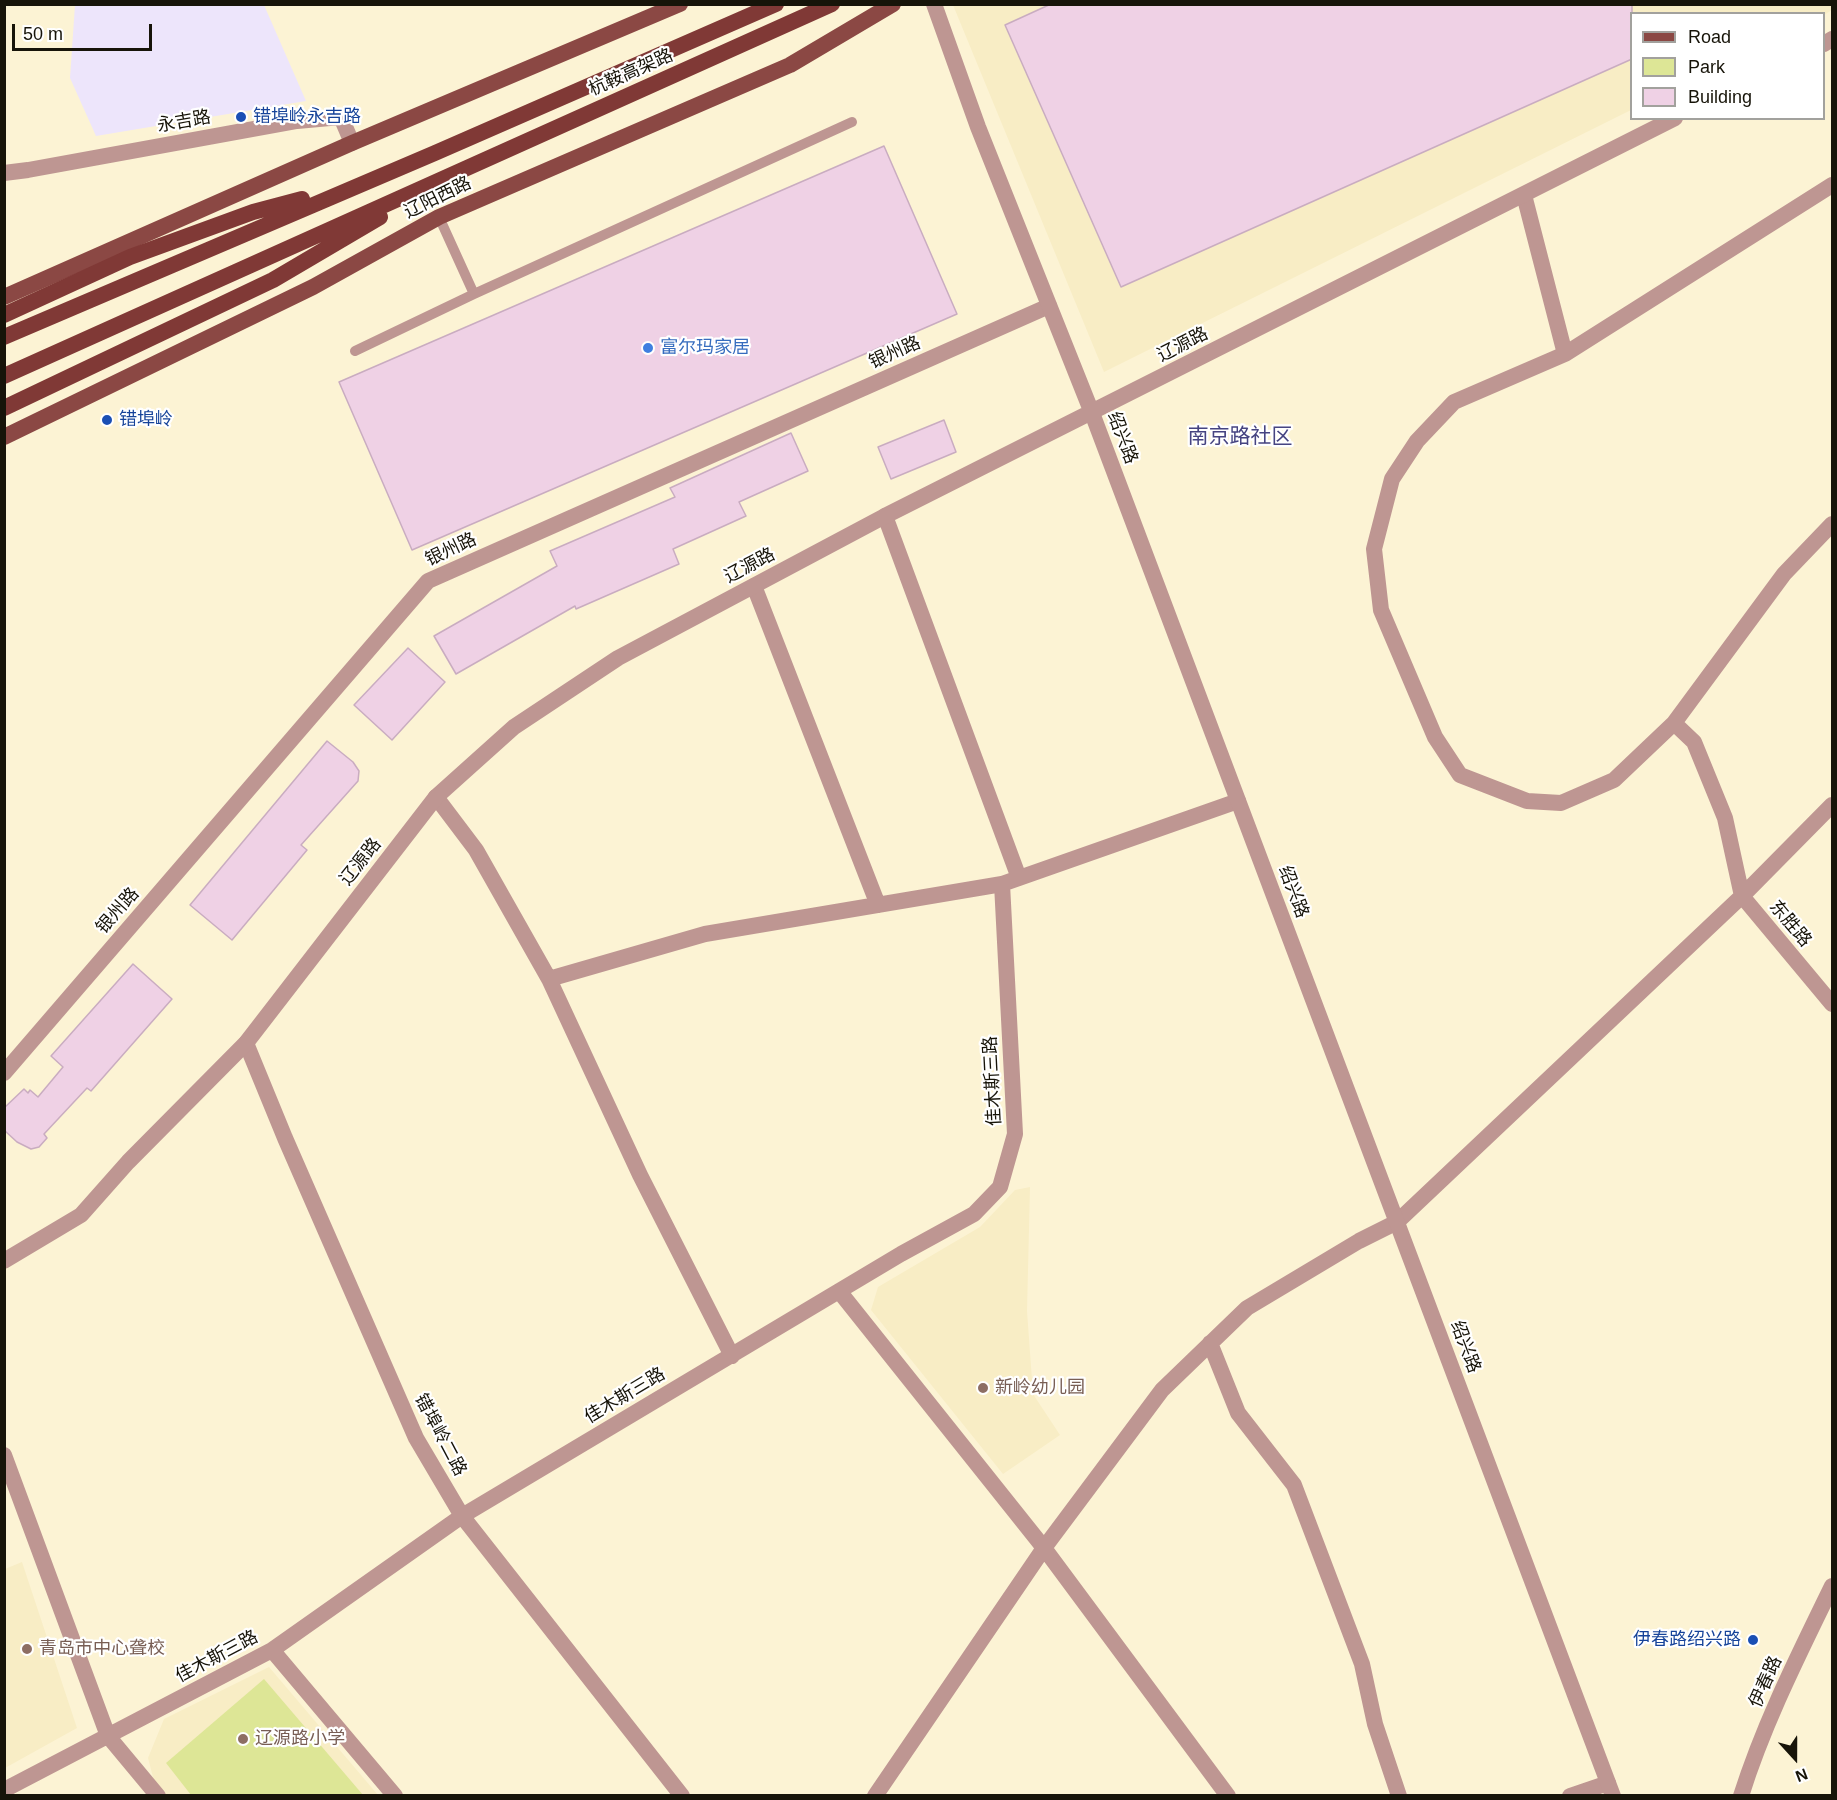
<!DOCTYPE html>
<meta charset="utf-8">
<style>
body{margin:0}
#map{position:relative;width:1837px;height:1800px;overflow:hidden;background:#fcf3d4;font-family:Helvetica,sans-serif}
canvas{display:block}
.frame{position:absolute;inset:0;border:6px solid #171409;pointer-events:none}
.legend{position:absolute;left:1630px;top:12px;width:195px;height:108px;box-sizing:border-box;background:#fff;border:2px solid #a2a19d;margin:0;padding:8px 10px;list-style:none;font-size:18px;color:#171409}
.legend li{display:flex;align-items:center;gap:12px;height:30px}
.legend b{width:30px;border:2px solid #a2a19d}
.north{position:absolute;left:1765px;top:1728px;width:60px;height:60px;-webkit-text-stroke:4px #fff;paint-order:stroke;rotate:159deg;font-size:16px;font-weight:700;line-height:24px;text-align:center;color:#171409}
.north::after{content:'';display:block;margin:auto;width:21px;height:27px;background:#171409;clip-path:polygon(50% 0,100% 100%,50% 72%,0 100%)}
.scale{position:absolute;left:12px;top:24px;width:140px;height:27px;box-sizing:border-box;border:3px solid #171409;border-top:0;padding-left:8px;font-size:18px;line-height:21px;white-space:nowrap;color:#171409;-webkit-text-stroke:4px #fff;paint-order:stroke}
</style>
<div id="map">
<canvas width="1837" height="1800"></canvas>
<div class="frame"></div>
<ul class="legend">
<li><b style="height:8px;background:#8b4844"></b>Road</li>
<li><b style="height:16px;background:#dde696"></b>Park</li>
<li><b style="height:16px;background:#efd1e5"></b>Building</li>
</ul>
<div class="north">N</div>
<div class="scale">50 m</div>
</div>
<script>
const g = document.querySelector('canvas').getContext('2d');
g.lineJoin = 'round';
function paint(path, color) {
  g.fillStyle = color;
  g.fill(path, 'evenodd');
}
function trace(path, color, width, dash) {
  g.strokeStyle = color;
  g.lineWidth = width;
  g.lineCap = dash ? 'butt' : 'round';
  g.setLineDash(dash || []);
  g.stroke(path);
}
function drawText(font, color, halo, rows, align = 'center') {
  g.font = font + ' Helvetica,"Noto Sans SC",sans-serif';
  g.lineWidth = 4.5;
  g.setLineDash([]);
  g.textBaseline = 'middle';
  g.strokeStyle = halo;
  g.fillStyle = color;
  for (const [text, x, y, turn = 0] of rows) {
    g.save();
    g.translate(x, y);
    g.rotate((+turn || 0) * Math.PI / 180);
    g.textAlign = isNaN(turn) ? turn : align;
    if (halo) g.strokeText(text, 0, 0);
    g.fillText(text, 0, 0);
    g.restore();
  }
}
paint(new Path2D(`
 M1832 4V10L1824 15 1632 14 1631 110 1104 372 953 5Z
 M1030 1187 1027 1311 1033 1394 1060 1435 1003 1474 871 1310 878 1287 980 1227 1015 1190Z
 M22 1562 77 1728 5 1768V1569Z
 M269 1667 378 1795H165L154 1781 148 1758 164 1719Z`), '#f8edc5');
paint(new Path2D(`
 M75 5H264L306 101 96 136 70 78Z`), '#ede5fb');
paint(new Path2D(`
 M264 1679 363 1795H191L166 1763Z`), '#dde696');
const building = new Path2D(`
 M1051 4H1632V59L1121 287 1005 25Z
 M884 146 957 314 412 550 339 382Z
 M944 420 956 452 891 479 878 447Z
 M791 433 808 471 739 502 746 516 673 549 679 564 576 609 575 606 456 674 434 636 557 566 550 551 675 497 670 488Z
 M408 648 445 682 392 740 354 705Z
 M327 741 353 762 359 771 358 781 301 845 307 850 232 940 190 905Z
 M133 964 172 999 91 1091 87 1088 44 1134 47 1138 39 1147 31 1149 17 1142 4 1130V1108L24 1089 28 1093 30 1090 38 1097 63 1067 51 1056Z`);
paint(building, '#efd1e5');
trace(building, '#c9acc0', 1.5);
trace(new Path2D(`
 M439 217 474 294
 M355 351 474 294 852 122`), '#be9692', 10);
trace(new Path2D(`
 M4 173 28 170 297 121 341 117 352 143
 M1832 185 1565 354 1454 402 1417 441 1392 479 1374 549 1381 610 1435 737 1460 775 1527 801 1561 803 1614 780 1674 723 1784 574 1832 524
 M1524 195 1565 354
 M885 516 1019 878
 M754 586 878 905
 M1674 723 1694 742 1725 818 1742 896 1832 1004
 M436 797 476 850 549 979 640 1175 732 1356
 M549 979 705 934 1002 884 1238 801
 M246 1043 285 1138 416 1438 462 1516 682 1796
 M4 1073 428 581 1049 306
 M839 1291 1044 1548 1228 1796
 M1210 1343 1238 1413 1294 1485 1362 1664 1375 1724 1399 1796
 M4 1455 108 1736 158 1796
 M272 1650 395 1796
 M4 1790 272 1650 462 1516 901 1254 974 1214 1000 1187 1015 1134 1002 884
 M875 1796 1044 1548 1162 1390 1247 1308 1359 1241 1397 1222 1742 896 1832 805
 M1570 1796 1608 1783`), '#be9692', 16);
trace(new Path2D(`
 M934 4 978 127 1092 413 1613 1796
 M1824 44 1832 39
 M4 1261 81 1215 128 1162 246 1043 436 797 514 727 618 658 885 516 1675 118
 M1741 1796C1764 1723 1799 1654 1832 1586`), '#be9692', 16);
trace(new Path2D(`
 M4 297 352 143 680 4
 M4 437 313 287 439 217 790 65 893 4`), '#8b4844', 16);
trace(new Path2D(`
 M4 315 130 257 253 212 302 199
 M4 337 435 153 776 4
 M4 376 832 4
 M4 408 273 280 380 217`), '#803936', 16);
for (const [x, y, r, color] of [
 [241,117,6,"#1a4fb4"],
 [648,348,6,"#3f7fe0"],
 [107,420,6,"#1a4fb4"],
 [983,1388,6,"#8d6e63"],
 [1753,1640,6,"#1a4fb4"],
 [27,1649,6,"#8d6e63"],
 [243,1739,6,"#8d6e63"]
]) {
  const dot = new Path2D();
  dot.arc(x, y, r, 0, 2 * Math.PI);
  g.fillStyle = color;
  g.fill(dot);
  trace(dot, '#fff', 2);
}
drawText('18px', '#171409', '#fff', [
 ["杭鞍高架路",631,73,-24],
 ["永吉路",184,122,-10],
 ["辽阳西路",438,198,-26],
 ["辽源路",1183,345,-27],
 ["银州路",895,353,-24],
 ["绍兴路",1122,438,69],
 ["银州路",451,550,-25],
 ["辽源路",750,566,-28],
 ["辽源路",361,862,-52],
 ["绍兴路",1293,892,69],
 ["银州路",118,911,-49],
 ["东胜路",1790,924,50],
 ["佳木斯三路",993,1081,-93],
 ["绍兴路",1465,1347,69],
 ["佳木斯三路",625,1396,-31],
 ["错埠岭二路",440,1435,62],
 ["佳木斯三路",217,1657,-28],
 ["伊春路",1766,1682,-66]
]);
drawText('18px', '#164399', '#fff', [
 ["错埠岭永吉路",253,117],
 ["错埠岭",119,420],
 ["伊春路绍兴路",1741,1640,"right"]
], 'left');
drawText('18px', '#366cbe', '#fff', [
 ["富尔玛家居",660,348]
], 'left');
drawText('18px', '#785e54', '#fff', [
 ["新岭幼儿园",995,1388],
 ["青岛市中心聋校",39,1649],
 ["辽源路小学",255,1739]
], 'left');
drawText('21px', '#464481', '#fff', [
 ["南京路社区",1240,437]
]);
</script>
